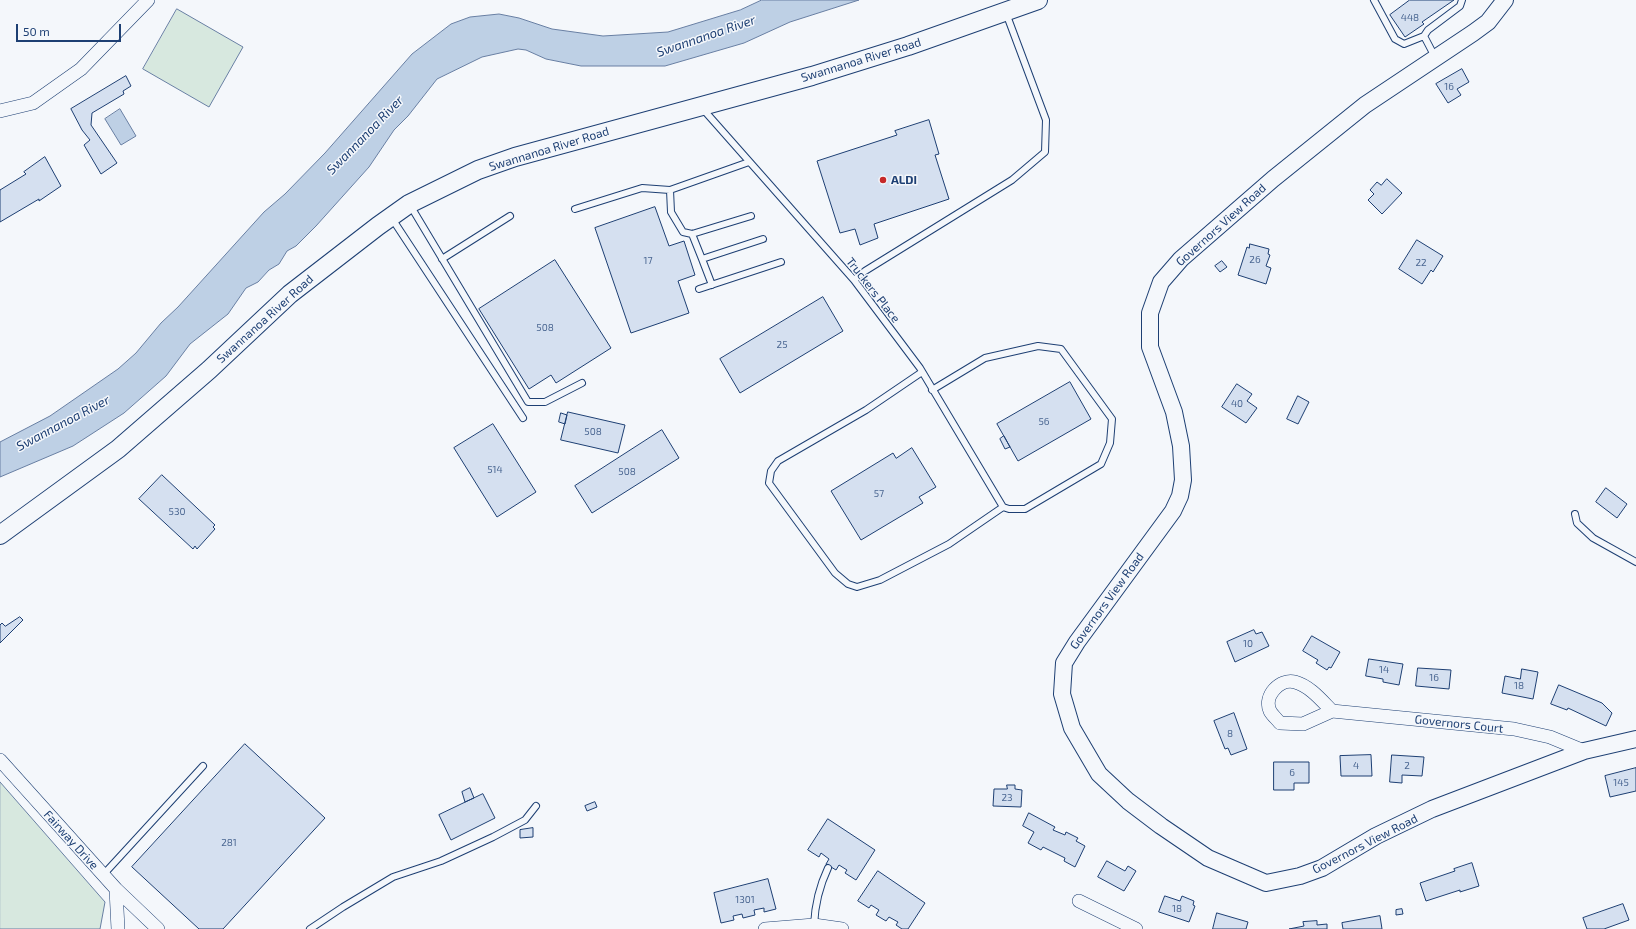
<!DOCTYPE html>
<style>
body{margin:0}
#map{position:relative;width:1636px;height:929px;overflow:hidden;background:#f4f7fb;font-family:"Exo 2",sans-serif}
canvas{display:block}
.scale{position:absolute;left:16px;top:24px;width:105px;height:18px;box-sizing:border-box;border:2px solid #1d3f73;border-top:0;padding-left:5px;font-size:12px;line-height:14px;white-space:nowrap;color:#1d3f73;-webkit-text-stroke:3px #f4f7fb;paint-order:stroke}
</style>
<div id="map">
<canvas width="1636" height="929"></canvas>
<div class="scale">50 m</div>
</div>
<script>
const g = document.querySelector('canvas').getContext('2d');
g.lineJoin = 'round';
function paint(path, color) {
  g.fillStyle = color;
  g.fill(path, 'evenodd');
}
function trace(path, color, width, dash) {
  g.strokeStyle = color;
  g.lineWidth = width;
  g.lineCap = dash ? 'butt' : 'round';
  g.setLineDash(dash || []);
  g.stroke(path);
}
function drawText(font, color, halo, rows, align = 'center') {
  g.font = font + ' "Exo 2",sans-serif';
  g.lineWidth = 3;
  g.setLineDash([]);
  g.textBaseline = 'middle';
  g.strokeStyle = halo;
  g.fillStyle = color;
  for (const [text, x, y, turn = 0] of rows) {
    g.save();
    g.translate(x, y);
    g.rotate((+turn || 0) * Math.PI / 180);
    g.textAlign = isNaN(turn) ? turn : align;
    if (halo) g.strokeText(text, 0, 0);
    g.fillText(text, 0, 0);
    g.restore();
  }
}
const green = new Path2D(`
 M177 9 243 47 209 107 143 69Z
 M0 782 105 902 100 929H0Z`);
paint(green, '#d7e8df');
trace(green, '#687fa3', 1);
const water = new Path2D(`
 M762 0H859L790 22 744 43 665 66H581L546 59 526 50 518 49 482 57 437 79 408 116 394 130 369 167 316 226 296 246 287 251 279 264 269 270 258 282 246 288 228 314 190 344 166 376 124 413 73 446 0 477V442L50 416 118 369 136 353 161 323 178 307 264 212 285 194 325 153 412 54 451 24 470 17 499 14 519 18 552 29 603 36 668 32 740 10Z
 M120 109 136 136 121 145 105 119Z`);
paint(water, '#bed0e5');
trace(water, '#687fa3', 1);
const building = new Path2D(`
 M1410 0H1454L1422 22 1424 24 1405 37 1390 15Z
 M1462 69 1469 82 1457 89 1461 95 1448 103 1436 84Z
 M126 76 131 86 123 91 124 94 92 113 91 125 117 163 101 174 84 145 90 140 82 130 71 109Z
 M929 120 939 154 935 155 949 199 874 224 878 238 860 245 855 229 840 233 817 161 897 135 895 131Z
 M45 157 61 186 39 201V199L0 222V190L26 174 24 172Z
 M1387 179 1402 193 1382 214 1368 200 1374 194 1370 190 1377 182 1381 185Z
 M655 207 669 246 684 241 695 275 678 281 689 313 631 333 595 228Z
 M1417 240 1443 256 1433 272 1431 270 1422 284 1399 269Z
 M1250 244 1269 249 1268 254 1270 255 1266 266 1271 268 1266 284 1238 275 1247 247 1249 248Z
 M555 260 611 348 556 383 551 375 529 389 479 309Z
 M1222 261 1227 267 1220 272 1215 266Z
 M823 297 843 331 740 393 720 359Z
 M1070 382 1091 419 1018 461 997 424Z
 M1237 384 1252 394 1247 401 1257 408 1246 423 1222 407Z
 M1298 396 1309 402 1298 424 1287 419Z
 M568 412 625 425 618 453 561 440Z
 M561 413 567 415 565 424 559 422Z
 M493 424 536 492 497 517 454 448Z
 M662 430 679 458 592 513 575 486Z
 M1004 436 1010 447 1005 449 1000 439Z
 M912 448 936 487 919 497 923 503 861 540 831 491 893 453 896 458Z
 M162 475 215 525 213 527 215 529 197 549 195 546 193 549 139 499Z
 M1606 488 1627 504 1617 518 1596 502Z
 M20 617 23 620 0 643V625L2 623 5 626Z
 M1254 630 1256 634 1262 632 1269 646 1235 662 1227 642Z
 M1312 636 1340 652 1331 668 1329 667 1327 670 1316 663 1318 660 1303 651Z
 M1369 659 1403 664 1399 685 1383 682V679L1366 676Z
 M1418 668 1451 670 1449 689 1416 686Z
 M1522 669 1538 672 1533 699 1502 693 1505 676 1520 679Z
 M1559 685 1602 703 1612 713 1606 726 1568 708 1567 710 1551 704Z
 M1234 713 1247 749 1231 755 1228 748 1225 749 1214 721Z
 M245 744 325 818 223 929H199L132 867Z
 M1371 755 1372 776H1341L1340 756Z
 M1392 755 1424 757 1422 776 1402 775V783L1390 782Z
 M1274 762H1309V783H1294V790H1274Z
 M1636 768V791L1610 797 1605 776Z
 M1007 785H1015V789L1022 790 1021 807 993 806 994 789H1007Z
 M470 788 474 798 465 802 462 792Z
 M483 794 495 818 451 840 439 815Z
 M595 802 597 807 587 811 585 806Z
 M1029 813 1055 827 1053 830 1065 835 1066 832 1078 838 1076 841 1085 846 1075 867 1064 861 1065 858 1043 847 1041 850 1028 843 1034 832 1023 826Z
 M828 819 875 850 856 880 845 873 847 870 839 865 836 870 826 864 829 859 821 853 819 857 808 850Z
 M533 828V837L520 838V830Z
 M1107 861 1125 871 1128 866 1136 871 1124 891 1098 877Z
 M1472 863 1479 886 1460 892V890L1426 901 1420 883 1455 871 1454 869Z
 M878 871 925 903 908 929H902L896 925 898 922 889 917 886 921 876 915 879 910 871 905 869 908 858 901Z
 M768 879 776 909 764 912V908L754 910 755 915 743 918 742 914 733 916 734 920 721 923 714 893Z
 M1165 896 1180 901 1182 896 1194 901 1193 905 1195 906 1189 922 1159 912Z
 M1623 904 1629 920 1604 929H1587L1583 918Z
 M1402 909 1403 914 1396 915V910Z
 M1217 913 1248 922 1246 929H1213Z
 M1380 916 1382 929H1343L1342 923Z
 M1317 921V925L1327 924V929H1289L1304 926 1303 922Z`);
paint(building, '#d5e0f0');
trace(building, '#1d3f73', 1);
const service = new Path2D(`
 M1374 0 1395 39 1404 44 1424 36
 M1435 57 1424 36 1428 30 1460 6 1462 0
 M702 108 854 280 920 368 1003 507
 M670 190 671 212 683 232 692 234 751 216
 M410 205 528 402H545L582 383
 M575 209 642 188 670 190 749 162
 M391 217 523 418
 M692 234 702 259
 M442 259 510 216
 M854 280 865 271 1012 180 1045 152 1046 120 1006 13
 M712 285 702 259 763 239
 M699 289 781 262
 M922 372 866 410 778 461 771 471 769 483 835 573 848 584 857 587 880 580 949 544 1003 507
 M932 390 985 358 1038 346 1061 349 1112 419 1110 443 1101 464 1025 509H1009L1003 507
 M1575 514 1577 523 1593 538 1636 562
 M103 875 203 766
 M814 925C815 904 819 887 828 868
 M310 929 343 907 393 877 441 861 493 837 525 820 536 806`);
const minor = new Path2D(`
 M0 111 33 103 81 69 148 0
 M1332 711 1303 724 1280 723C1277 719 1272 715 1270 711 1263 696 1280 678 1295 682 1310 686 1322 701 1332 711L1514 729 1550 737 1584 751
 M0 760 116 889 118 929
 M116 889 158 929
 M1079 901 1136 929
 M765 929 814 925 842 929`);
const tertiary = new Path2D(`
 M1505 0 1488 22 1473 33 1365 105 1273 179 1181 259 1161 282 1150 313V347L1174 412 1181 446 1183 480 1180 496 1173 511 1077 642 1064 663 1062 694 1072 728 1099 774 1128 801 1161 826 1208 858 1266 883 1300 876 1322 868 1376 836 1432 809 1584 751 1636 739`);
const secondary = new Path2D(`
 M0 535 118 449 209 370 290 294 378 226 409 204 478 170 515 157 812 76 908 46 1038 0`);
trace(service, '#1d3f73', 8);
trace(minor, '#1d3f73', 14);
trace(tertiary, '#1d3f73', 18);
trace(secondary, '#1d3f73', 20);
trace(service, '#f4f7fb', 6);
trace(minor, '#f4f7fb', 13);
trace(tertiary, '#f4f7fb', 16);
trace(secondary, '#f4f7fb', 18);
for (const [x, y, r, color] of [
 [883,180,4,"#c62828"]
]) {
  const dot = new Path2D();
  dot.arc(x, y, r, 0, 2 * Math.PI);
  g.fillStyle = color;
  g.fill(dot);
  trace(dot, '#f4f7fb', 1.5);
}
drawText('10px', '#4b6792', null, [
 ["448",1410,18],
 ["16",1449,87],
 ["26",1255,260],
 ["17",648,261],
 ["22",1421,263],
 ["508",545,328],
 ["25",782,345],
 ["40",1237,404],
 ["56",1044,422],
 ["508",593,432],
 ["514",495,470],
 ["508",627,472],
 ["57",879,494],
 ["530",177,512],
 ["10",1248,644],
 ["14",1384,670],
 ["16",1434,678],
 ["18",1519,686],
 ["8",1230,734],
 ["4",1356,766],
 ["2",1407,766],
 ["6",1292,773],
 ["145",1621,783],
 ["23",1007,798],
 ["281",229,843],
 ["1301",745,900],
 ["18",1177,909]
]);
drawText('12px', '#1d3f73', '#f4f7fb', [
 ["Swannanoa River Road",861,60,-17],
 ["Swannanoa River Road",549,149,-17],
 ["Governors View Road",1221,225,-42],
 ["Truckers Place",873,290,52],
 ["Swannanoa River Road",265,319,-42],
 ["Governors View Road",1107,601,-54],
 ["Governors Court",1459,724,6],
 ["Fairway Drive",71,840,48],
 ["Governors View Road",1365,844,-27]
]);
drawText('bold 12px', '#1d3f73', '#f4f7fb', [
 ["ALDI",891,180]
], 'left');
drawText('italic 13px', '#1d3f73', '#f4f7fb', [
 ["Swannanoa River",706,36,-19],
 ["Swannanoa River",365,135,-46],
 ["Swannanoa River",63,423,-28]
]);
</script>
